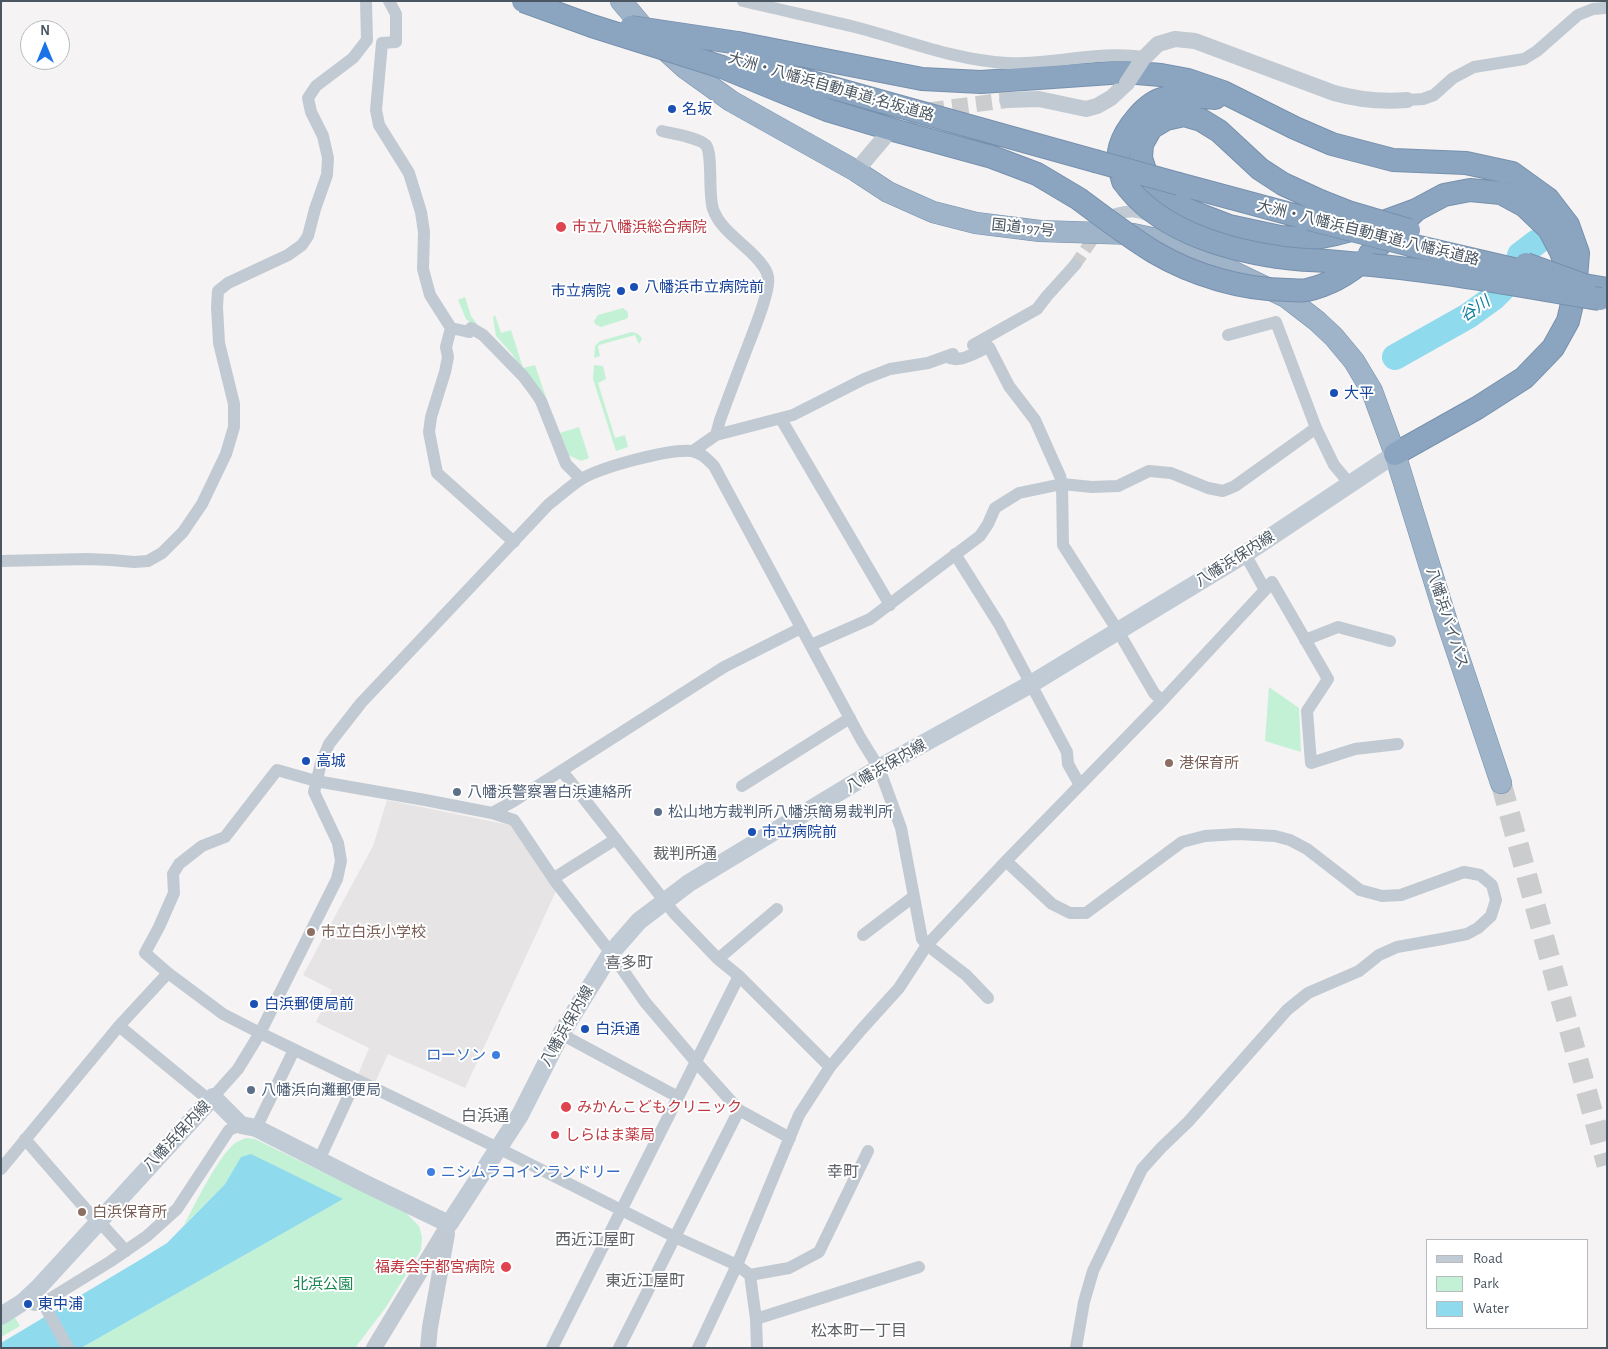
<!DOCTYPE html>
<meta charset="utf-8">
<style>
body{margin:0}
#map{position:relative;width:1608px;height:1349px;overflow:hidden;background:#f5f3f3;font-family:"Alegreya Sans",sans-serif}
canvas{display:block}
.frame{position:absolute;inset:0;border:2px solid #4a5661;pointer-events:none}
.legend{position:absolute;left:1426px;top:1239px;width:162px;height:90px;box-sizing:border-box;background:#fff;border:1px solid #b7bbc0;margin:0;padding:6px 9px;list-style:none;font-size:15px;color:#4a5661}
.legend li{display:flex;align-items:center;gap:10px;height:25px}
.legend b{width:25px;border:1px solid #b7bbc0}
.north{position:absolute;left:20px;top:20px;width:50px;height:50px;box-sizing:border-box;background:#fff;border:1px solid #b7bbc0;border-radius:50%;rotate:0deg;font-size:14px;font-weight:700;line-height:20px;text-align:center;color:#4a5661}
.north::after{content:'';display:block;margin:auto;width:18px;height:22px;background:#1a73e8;clip-path:polygon(50% 0,100% 100%,50% 72%,0 100%)}
</style>
<div id="map">
<canvas width="1608" height="1349"></canvas>
<div class="frame"></div>
<ul class="legend">
<li><b style="height:6px;background:#c1cbd6"></b>Road</li>
<li><b style="height:14px;background:#c3f1d5"></b>Park</li>
<li><b style="height:14px;background:#90daee"></b>Water</li>
</ul>
<div class="north">N</div>
</div>
<script>
const g = document.querySelector('canvas').getContext('2d');
g.lineJoin = 'round';
function paint(path, color) {
  g.fillStyle = color;
  g.fill(path, 'evenodd');
}
function trace(path, color, width, dash) {
  g.strokeStyle = color;
  g.lineWidth = width;
  g.lineCap = dash ? 'butt' : 'round';
  g.setLineDash(dash || []);
  g.stroke(path);
}
function drawText(font, color, halo, rows, align = 'center') {
  g.font = font + ' "Alegreya Sans","Noto Sans JP",sans-serif';
  g.lineWidth = 4;
  g.setLineDash([]);
  g.textBaseline = 'middle';
  g.strokeStyle = halo;
  g.fillStyle = color;
  for (const [text, x, y, turn = 0] of rows) {
    g.save();
    g.translate(x, y);
    g.rotate((+turn || 0) * Math.PI / 180);
    g.textAlign = isNaN(turn) ? turn : align;
    if (halo) g.strokeText(text, 0, 0);
    g.fillText(text, 0, 0);
    g.restore();
  }
}
paint(new Path2D(`
 M387 800 510 825 557 889 465 1088 388 1054 375 1083 358 1075 369 1048 316 1022 332 990 303 975 373 846Z`), '#e6e4e5');
paint(new Path2D(`
 M465 297 471 316 477 324 476 327 466 319 458 300Z
 M623 308 628 312V317L626 319 601 327 595 324 594 321 598 315Z
 M495 315 501 333 511 330 523 368 535 365 553 418 512 354 496 336 493 317Z
 M632 332C637 333 640 335 642 339L639 344 635 335 599 345 598 347 600 356 594 358 595 346 600 341Z
 M594 365 603 366 606 379 598 383 615 438 625 435 628 447 616 451 593 379Z
 M579 427 589 458 581 461 568 455 560 433Z
 M1269 687 1299 708 1301 752 1265 741Z
 M246 1138 255 1139 406 1213 419 1226 422 1237 421 1250 386 1307 355 1348H81L342 1199 241 1158 225 1184 184 1225C196 1203 217 1158 235 1143 238 1141 242 1140 246 1138Z
 M14 1316 20 1326 1 1337V1324Z`), '#c3f1d5');
paint(new Path2D(`
 M251 1154 343 1199 81 1348H1V1343L138 1261 167 1243 225 1184 241 1157Z`), '#90daee');
trace(new Path2D(`
 M1395 357 1468 316 1493 298 1507 284 1518 265 1520 255 1537 242`), '#90daee', 26);
trace(new Path2D(`
 M1075 265 1099 230`), '#caccce', 12, [12, 6]);
trace(new Path2D(`
 M888 135 905 121 924 111 1007 100`), '#caccce', 16, [16, 8]);
trace(new Path2D(`
 M1501 783 1607 1165`), '#caccce', 21, [21, 11]);
const trunk = new Path2D(`
 M621 1 653 39 685 68 731 101 856 171 888 192 933 212 976 223 1040 231 1133 234 1161 240 1196 254 1286 297 1317 321 1334 337 1354 361 1372 391 1395 454 1447 622 1501 783`);
const motorway = new Path2D(`
 M738 43 922 79 981 82 1125 72 1161 75 1188 80 1223 92 1295 128 1332 144 1393 160 1466 163 1512 173 1548 199 1568 225 1578 253 1575 291 1568 321 1553 348 1524 378 1477 408 1395 454
 M747 64 1095 161
 M722 67 827 110 897 131 992 157 1037 174 1079 199
 M1123 181C1120 171 1117 157 1120 147 1125 129 1146 102 1165 98 1182 94 1198 97 1215 98
 M1179 184 1309 219
 M1320 201 1283 184 1260 169 1219 131 1201 120 1184 115 1166 119 1151 128 1142 144 1141 158 1149 183 1163 197 1190 211 1229 226 1280 237 1311 239 1336 234 1386 221 1416 210
 M1370 254 1416 210 1444 195 1470 190 1501 193 1525 206 1549 229 1561 252 1571 281
 M1584 285 1607 289`);
trace(trunk, '#7690ad', 22);
trace(motorway, '#7690ad', 24);
trace(new Path2D(`
 M389 1 396 14V42L382 43 376 110 379 125 409 173 421 212 424 232 423 269 430 295 451 328 469 332 471 328 483 335 523 376 535 392 541 401 566 464 581 479
 M743 1C781 10 818 18 855 27 906 40 954 60 1007 63 1053 65 1098 50 1144 57
 M1407 100 1423 99 1434 95 1453 78 1474 67 1524 59 1537 51 1578 15 1593 9 1605 8 1607 6
 M662 131C673 134 698 137 706 145 713 155 708 194 713 209 722 234 750 246 763 266 767 271 769 277 768 284 766 301 757 322 751 338 740 366 730 393 720 420L716 435
 M1116 214C1129 210 1138 211 1150 216
 M451 328 446 347 448 357 445 372 431 417 429 432 437 473 514 542
 M1228 335 1276 322 1316 428 1334 465 1350 484
 M973 345 1037 309 1047 296 1075 265
 M947 357C960 364 976 352 989 347L1009 386 1035 420 1060 476 1062 484 1063 545 1118 631 1154 693 1162 701
 M781 419 890 605
 M693 451 716 435 793 415 864 379 890 369 928 363 953 354
 M955 554 999 624 1067 752 1068 764 1080 785
 M1 561 87 559 111 560 134 562 148 561 162 553 183 532 202 504 226 454 234 427V404L219 343 217 307 218 291 228 283 288 255 302 245 308 236 315 209 327 175 328 158 323 136 311 112 308 98 316 86 353 58 367 40 366 1
 M1265 590 1272 582 1328 679 1307 711 1311 763 1355 749 1398 744
 M1305 640 1338 627 1390 641
 M811 645 870 619 980 536 988 524 995 508 1019 493 1062 484 1092 487 1118 486 1149 471 1171 473 1208 488 1223 491 1235 486 1316 428
 M562 771 674 913 718 959 739 976 830 1067
 M742 786 850 718
 M492 813 514 801 724 667 801 628
 M1006 861 1052 904 1070 913H1086L1182 842 1205 836 1238 834 1275 836 1290 840 1307 849 1360 890 1382 896 1401 895 1464 872 1480 875 1492 885 1496 900 1491 916 1478 928 1467 934 1442 939 1397 947 1379 955 1359 971 1308 993 1287 1010 1188 1122 1161 1148 1142 1169 1093 1271 1084 1302 1076 1348
 M554 878 616 839
 M863 935 913 897
 M718 959 777 909
 M119 1026 209 1100
 M561 1034 678 1097
 M213 1097 238 1069 260 1033 337 879 341 861 338 843 314 792 321 763 329 744 361 703 549 504C560 496 571 485 583 478 603 467 670 448 692 451 702 453 707 459 714 466L861 739 879 768 901 828 922 939 927 945 966 975 988 998
 M256 1128 294 1050
 M25 1139 97 1222 106 1229 126 1251
 M319 1160 356 1080
 M1 1169 119 1026 168 973
 M750 1275 789 1268 819 1252 868 1151
 M23 1302 35 1305 43 1303 111 1261 147 1236 177 1209 229 1130 241 1125
 M43 1303 68 1348
 M756 1319 919 1267
 M552 1348 739 976
 M619 1348 739 1110
 M698 1348 737 1265 799 1115 830 1067 861 1030 899 988 927 945 1006 861 1162 701 1265 590 1245 554
 M757 1348 756 1319 750 1275 737 1265 675 1237 498 1148 260 1033 223 1014 168 973 145 953 159 927 174 893 173 874 179 864 202 846 225 837 277 770 316 781 425 800 492 813 514 820 555 881 611 953 645 1002 696 1062 739 1110 790 1138`), '#c1cad2', 12);
trace(new Path2D(`
 M1142 60 1158 44 1175 39 1195 41 1334 93C1359 100 1382 102 1407 100
 M1007 100 1039 99 1086 109 1097 106 1111 98 1127 83
 M856 171 884 138
 M374 1348 449 1224
 M428 1348 430 1327 447 1234`), '#c1cad2', 16);
trace(new Path2D(`
 M1 1316 23 1302 39 1287 213 1097 241 1125 256 1128 366 1184 449 1224 520 1115 561 1034 611 953 639 921 689 883 879 768 1031 684 1118 631 1245 554 1395 454`), '#c1cbd6', 18);
trace(trunk, '#9fb4c9', 21);
trace(motorway, '#8ba5c1', 22);
const motorwayBridge = new Path2D(`
 M523 1 592 26 722 67
 M631 27 738 43
 M1095 161 1179 184
 M1123 181C1156 229 1223 249 1278 257 1294 260 1311 260 1327 261 1362 264 1397 267 1432 272 1488 279 1544 290 1600 299
 M1079 199C1103 217 1128 236 1154 252 1193 275 1243 290 1288 290 1294 290 1301 291 1307 290 1329 285 1347 275 1364 260
 M1320 201 1348 212 1409 230
 M1309 219 1410 245 1539 275
 M1526 264 1584 285`);
trace(motorwayBridge, '#7690ad', 24, []);
trace(new Path2D(`
 M1127 83 1142 60`), '#c1cad2', 16);
trace(motorwayBridge, '#8ba5c1', 22);
for (const [x, y, r, color] of [
 [672,109,5,"#1a4fb4"],
 [561,227,6,"#e0444e"],
 [634,287,5,"#1a4fb4"],
 [621,291,5,"#1a4fb4"],
 [1334,393,5,"#1a4fb4"],
 [306,761,5,"#1a4fb4"],
 [1169,763,5,"#8d6e63"],
 [457,792,5,"#5c6f8a"],
 [658,812,5,"#5c6f8a"],
 [752,832,5,"#1a4fb4"],
 [311,932,5,"#8d6e63"],
 [254,1004,5,"#1a4fb4"],
 [585,1029,5,"#1a4fb4"],
 [496,1055,5,"#3f7fe0"],
 [251,1090,5,"#5c6f8a"],
 [566,1107,6,"#e0444e"],
 [555,1135,5,"#e0444e"],
 [431,1172,5,"#3f7fe0"],
 [82,1212,5,"#8d6e63"],
 [506,1267,6,"#e0444e"],
 [28,1304,5,"#1a4fb4"]
]) {
  const dot = new Path2D();
  dot.arc(x, y, r, 0, 2 * Math.PI);
  g.fillStyle = color;
  g.fill(dot);
  trace(dot, '#fff', 2);
}
drawText('15px', '#4a5661', '#fff', [
 ["大洲・八幡浜自動車道;名坂道路",831,87,16],
 ["国道197号",1023,228,6],
 ["大洲・八幡浜自動車道;八幡浜道路",1368,233,14],
 ["八幡浜保内線",1235,559,-32],
 ["八幡浜バイパス",1447,618,72],
 ["八幡浜保内線",886,766,-30],
 ["八幡浜保内線",567,1026,-60],
 ["八幡浜保内線",177,1136,-47]
]);
drawText('15px', '#164399', '#fff', [
 ["名坂",682,109],
 ["八幡浜市立病院前",644,287],
 ["市立病院",611,291,"right"],
 ["大平",1344,393],
 ["高城",316,761],
 ["市立病院前",762,832],
 ["白浜郵便局前",264,1004],
 ["白浜通",595,1029],
 ["東中浦",38,1304]
], 'left');
drawText('15px', '#be3a42', '#fff', [
 ["市立八幡浜総合病院",572,227],
 ["みかんこどもクリニック",577,1107],
 ["しらはま薬局",565,1135],
 ["福寿会宇都宮病院",495,1267,"right"]
], 'left');
drawText('15px', '#785e54', '#fff', [
 ["港保育所",1179,763],
 ["市立白浜小学校",321,932],
 ["白浜保育所",92,1212]
], 'left');
drawText('15px', '#4e5e75', '#fff', [
 ["八幡浜警察署白浜連絡所",467,792],
 ["松山地方裁判所八幡浜簡易裁判所",668,812],
 ["八幡浜向灘郵便局",261,1090]
], 'left');
drawText('15px', '#366cbe', '#fff', [
 ["ローソン",486,1055],
 ["ニシムラコインランドリー",441,1172,"left"]
], 'right');
drawText('15px', '#17864f', '#fff', [
 ["北浜公園",323,1284]
]);
drawText('italic 16px', '#0c7c9b', '#fff', [
 ["谷川",1475,309,-34]
]);
drawText('16px', '#5f6368', '#fff', [
 ["裁判所通",685,854],
 ["喜多町",629,963],
 ["白浜通",485,1116],
 ["幸町",843,1172],
 ["西近江屋町",595,1240],
 ["東近江屋町",645,1281],
 ["松本町一丁目",859,1331]
]);
</script>
